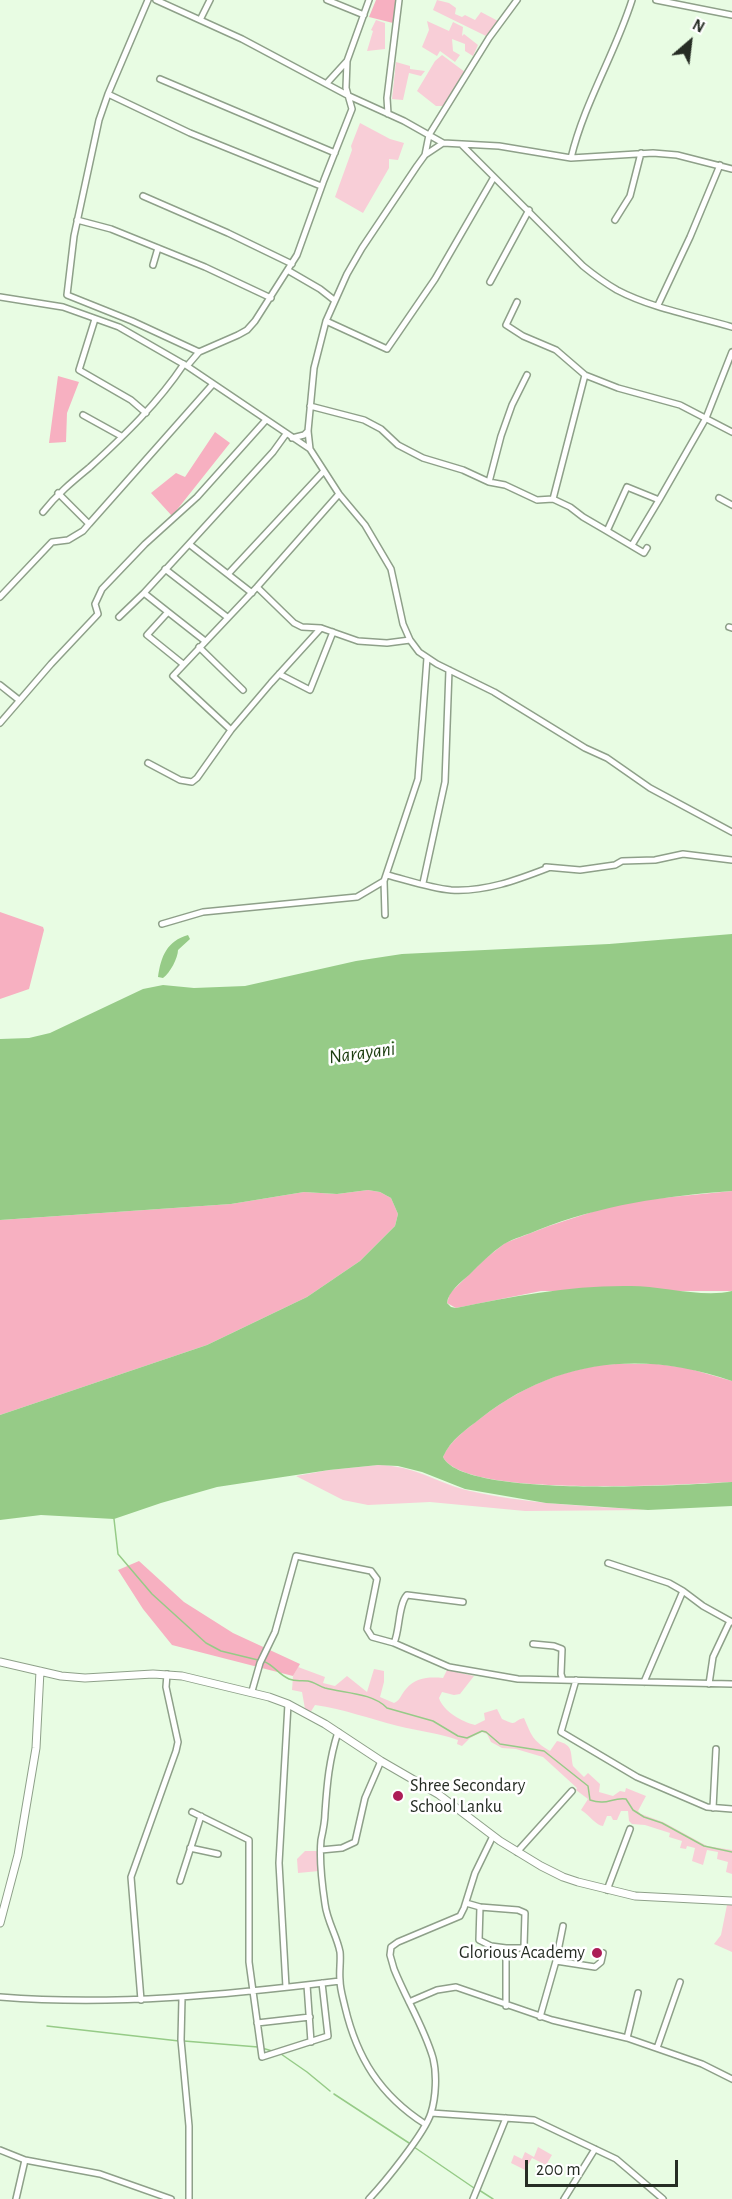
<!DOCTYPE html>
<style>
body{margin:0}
#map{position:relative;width:732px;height:2199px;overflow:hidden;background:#e8fce3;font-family:"Alegreya Sans",sans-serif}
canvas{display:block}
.north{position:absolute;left:660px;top:12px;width:60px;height:60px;-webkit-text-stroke:4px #fff;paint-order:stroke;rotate:28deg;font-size:16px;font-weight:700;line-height:24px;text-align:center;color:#262d24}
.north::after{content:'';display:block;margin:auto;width:21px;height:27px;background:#262d24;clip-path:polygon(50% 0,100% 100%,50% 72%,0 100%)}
.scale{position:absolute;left:525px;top:2160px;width:153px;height:27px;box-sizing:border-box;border:3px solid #262d24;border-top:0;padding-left:8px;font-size:18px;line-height:21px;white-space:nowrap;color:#262d24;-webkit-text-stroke:4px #fff;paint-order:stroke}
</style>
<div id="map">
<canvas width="732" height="2199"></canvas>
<div class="north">N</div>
<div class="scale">200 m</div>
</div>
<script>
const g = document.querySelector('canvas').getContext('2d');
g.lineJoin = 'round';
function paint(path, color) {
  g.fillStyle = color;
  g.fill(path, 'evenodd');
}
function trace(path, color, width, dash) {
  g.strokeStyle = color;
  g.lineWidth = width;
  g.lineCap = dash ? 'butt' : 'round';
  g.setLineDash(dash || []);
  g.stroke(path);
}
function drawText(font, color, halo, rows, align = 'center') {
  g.font = font + ' "Alegreya Sans",sans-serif';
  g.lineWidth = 5;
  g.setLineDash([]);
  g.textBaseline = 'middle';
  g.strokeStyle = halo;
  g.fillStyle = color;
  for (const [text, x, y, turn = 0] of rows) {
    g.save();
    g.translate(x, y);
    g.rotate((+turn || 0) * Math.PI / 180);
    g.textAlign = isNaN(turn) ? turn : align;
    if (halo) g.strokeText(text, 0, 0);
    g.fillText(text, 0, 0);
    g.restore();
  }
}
paint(new Path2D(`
 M437 0 449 3 456 8 455 14 462 17 465 15 475 20 481 12 498 21 486 36 433 10Z
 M376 20 385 23V49L367 51 373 31 371 30Z
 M427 21 449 31 453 22 463 27 462 36 464 34 478 45 473 56 465 51V44L452 39 453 51 460 55 455 62 440 51 437 56 422 47 429 30Z
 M442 55 465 72 444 106H436L417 91 435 61Z
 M396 62 410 66V69L425 71 421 76 409 73 403 100 392 99Z
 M360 123 390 139 404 143 398 160 389 159V168L363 213 335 197 352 150 351 146Z
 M378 1465C416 1466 433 1481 466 1490 525 1504 588 1506 648 1510L525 1511 430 1502 368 1505 343 1500 296 1476 329 1470Z
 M298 1667 325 1677 323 1683 335 1686 347 1676 367 1692 374 1669 384 1671V1682L380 1697 394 1703C401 1700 401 1694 406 1689 416 1677 429 1677 443 1678L447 1670 474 1676 460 1694 454 1695 442 1692 439 1698C443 1711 462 1722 475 1725L485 1720 484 1713 497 1709 502 1719C519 1727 511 1721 524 1718 532 1736 532 1740 550 1751L557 1741C574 1745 570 1752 573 1766L584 1777 588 1773 600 1784 599 1792 613 1796 620 1791 625 1792 626 1788 646 1796 638 1811 641 1814 663 1822 707 1846 732 1850V1874L726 1872 728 1862 717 1859 718 1852 707 1850 703 1865 692 1861 695 1848 687 1846 686 1849 680 1848 682 1841 669 1837 670 1833 645 1825 632 1824 629 1821 628 1811H621L617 1820H613L611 1816H607L603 1826C597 1826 589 1815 581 1810L588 1799 576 1790 577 1788 543 1757 516 1749 502 1748 491 1742 487 1734 482 1732 470 1738 462 1746 457 1744 458 1740C438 1733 418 1731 398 1726 370 1719 344 1709 315 1705L310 1713 305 1709 302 1692 292 1690 293 1676Z
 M305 1851H319V1871L298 1873 297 1859Z
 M727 1905H732V1952L714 1944 721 1935Z
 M538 2147 552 2155 546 2165 532 2158 525 2170 511 2163 514 2155 522 2159 525 2152 534 2157Z`), '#f8ced7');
paint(new Path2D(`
 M376 0H397L393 23 369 17Z
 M58 376 79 382 67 413 66 442 49 443Z
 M215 432 230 443 172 516 151 493 176 473 185 477Z
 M0 912 43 927 44 930 29 989 0 999Z
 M368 1190 380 1192 391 1198 398 1214 395 1226 360 1261 307 1297 207 1345 0 1415V1220L231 1204 304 1192 337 1194Z
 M732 1191V1291H541L456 1308 447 1303 450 1293 485 1259 505 1243 549 1226 604 1208 642 1200Z
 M657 1364 687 1368 732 1381V1482C685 1484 464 1499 443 1457 449 1442 464 1431 477 1421 515 1391 554 1372 602 1365 620 1363 639 1364 657 1364Z
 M139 1561 184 1602 233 1633 300 1664 293 1676 172 1645 143 1609 118 1570Z`), '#f7b0c1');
paint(new Path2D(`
 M732 934V1191C665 1196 601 1205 538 1230 527 1235 514 1238 504 1244 491 1253 480 1264 469 1275 461 1282 448 1292 447 1303L451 1307 456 1308C514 1296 572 1285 631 1286 660 1286 704 1298 732 1291V1381C643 1350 556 1359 481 1418 467 1429 450 1440 443 1457 463 1499 686 1485 732 1482V1506L648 1510 546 1503 465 1489 422 1472 398 1466 378 1465 329 1470 217 1487 161 1503 114 1519 41 1515 0 1520V1415L207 1345 307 1297 360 1261 395 1226 398 1214 391 1198 380 1192 368 1190 337 1194 304 1192 231 1204 0 1220V1039L29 1038 50 1033 143 989 163 985 194 988 245 986 356 961 402 954 609 944Z
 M188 935 190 939 178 950C178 958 170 973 163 978L158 977C161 956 167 941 188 935Z`), '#96cb87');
trace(new Path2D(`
 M114 1519 118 1554 152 1594 206 1643 221 1651 258 1660
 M263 1661C274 1665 278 1674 289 1679 296 1682 301 1680 308 1681 314 1682 319 1686 325 1688 344 1693 373 1693 387 1708L433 1721 458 1736 467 1738 482 1731 486 1732 500 1744 544 1751 588 1786 590 1800C607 1806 612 1797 626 1799L633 1810 644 1817 662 1823 704 1846 732 1852
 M47 2026 179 2041
 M184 2041 258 2047
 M262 2048 272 2051
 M281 2054 307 2072 330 2091
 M334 2094 409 2143
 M414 2147 474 2188
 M479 2190 493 2199`), '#96cb87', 1.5);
const minor = new Path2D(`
 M148 0 108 94 99 120 74 236 67 295 132 321 199 352
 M156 0 242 39 349 96 404 121 443 143
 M327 0 364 15
 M656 0 732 15
 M200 20 210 0
 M160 79 335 153
 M327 83 347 61
 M108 94 190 133 321 186
 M388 114 387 98 399 0
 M462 145 583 266C594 275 605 283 617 290 651 308 695 316 732 327
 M425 155 429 135 489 38 517 0
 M571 158C584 103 615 54 632 0
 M732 169 677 155 653 153 571 158 499 146 443 143 425 155 417 166 362 248 347 274 326 321 314 368 308 431 310 449 339 494 365 525 391 569 403 624 410 640 419 652 437 664 494 692 585 748 607 758 650 788 732 832
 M143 196 228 233 292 264
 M77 220 111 229 205 267 271 298
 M615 220 630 196 641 153
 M153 265 158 248
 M289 271 320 289 334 300
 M490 282 529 210
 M0 297 63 307 119 327 185 365
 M517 302 506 325 523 336 556 350 585 375 618 388 680 405 732 432
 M658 305 690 237 720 165
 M95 319 79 370 131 400 146 413
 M326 321 387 349 435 279 494 177
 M310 406 364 420 381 429 398 445 423 458 463 470 489 482 505 485 537 500 553 499 570 507 583 517 607 531 627 487 659 500 706 418 732 352
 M83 415 121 436
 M292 438 304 435 308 431
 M310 449 187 366 199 352 238 335 247 330 255 321 297 255 324 180 352 109 346 88 347 61 369 0
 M489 482 501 436 512 405 527 375
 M58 493 89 524 213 384
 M719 498 732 505
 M553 499 585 375
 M43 512C57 494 73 481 90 467 125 435 158 403 184 364
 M607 531 644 553 647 548
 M189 544 273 452 286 434
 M632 545 659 500
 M165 569 227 617
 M229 573 323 472
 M257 587 294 623 302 627 321 628
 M0 597 52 542 68 540 83 531 89 524
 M168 612 205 641
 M119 617 144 593
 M729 627 732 628
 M199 647 243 690
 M183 664 147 635 168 612 144 593 189 544 252 593
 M279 674 310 690 333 632
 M0 685 19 700
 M0 723 51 664 98 614 95 604 102 589 145 544 197 497 266 420
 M231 730 173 676 257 587 339 494
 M148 763 180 780 192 782 197 778 231 730 271 683 321 628 358 641 387 643 410 640
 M546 867 580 870 615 865 622 861 655 860 683 854 732 860
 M387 875C407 880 430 888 451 890 485 892 517 880 548 868
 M384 881 385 915
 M423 883 445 782 449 670
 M162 924 203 912 357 897 384 881 418 779 427 658
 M608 1563 669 1583 683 1591
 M394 1643C400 1630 398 1605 407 1595L463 1602
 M533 1644 554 1646 562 1649 561 1674 563 1680
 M576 1680 561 1732 637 1777 707 1807 732 1809
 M644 1682 683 1591 703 1606 732 1622
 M709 1684 713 1657 730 1621
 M252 1691 260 1663 275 1632 296 1556 371 1571 377 1579 367 1629 372 1637 394 1643 449 1667 518 1679 732 1684
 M338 1732C329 1760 327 1784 325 1813 325 1822 323 1831 321 1840 319 1861 322 1884 325 1904 327 1921 337 1936 340 1952 341 1961 339 1971 340 1980 340 1989 343 1998 345 2007 357 2058 380 2095 425 2124
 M713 1808 716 1749
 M192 1812 249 1840V1962L262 2057 328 2036 322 1983
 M190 1848 218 1854
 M321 1850 342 1848 355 1842 365 1798 381 1761
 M517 1852 572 1791
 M180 1881 201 1816
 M607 1890 630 1829
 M466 1903 480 1907 479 1940 491 1946 506 1948V2006
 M480 1907 518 1910 525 1913 524 1946 522 1948H506
 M556 1961 563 1926
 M307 1985 311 2042
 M286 1987 279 1863 288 1704
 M0 1997C114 2006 226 1995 340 1981
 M182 1998 181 2040 189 2126V2199
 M141 2000 131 1877 176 1751 178 1742 166 1687 167 1674
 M409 2002 437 1990 456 1987 552 2020 627 2038 702 2064 732 2079
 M540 2017 556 1961 595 1967 601 1962 603 1953
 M257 2023 310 2017
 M627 2038 638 1993
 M657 2048 680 1982
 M431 2113 534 2120 616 2159 663 2199
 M0 2150 25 2160 100 2174 171 2199
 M16 2199 25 2160
 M369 2199C384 2183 425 2133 431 2113 436 2097 437 2074 433 2058 424 2027 406 1999 394 1969L390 1955 391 1947 398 1942 460 1916 464 1908 475 1873 493 1836
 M473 2199 506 2118
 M564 2199 595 2149`);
const tertiary = new Path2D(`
 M0 1662 61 1676 85 1678 153 1674 182 1676 269 1697 288 1704 325 1724 381 1761 438 1794 500 1841 541 1866 563 1877 578 1882 635 1896 732 1901
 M0 1923 18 1855 36 1748 40 1671`);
trace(minor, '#8ea089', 8);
trace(tertiary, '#8ea089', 9);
trace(minor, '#fff', 5);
trace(tertiary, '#fff', 7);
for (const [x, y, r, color] of [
 [398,1796,6,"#ac1d57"],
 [597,1953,6,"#ac1d57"]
]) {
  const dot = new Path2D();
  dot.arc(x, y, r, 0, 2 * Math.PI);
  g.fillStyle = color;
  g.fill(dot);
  trace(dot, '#fff', 2);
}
drawText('18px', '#262d24', '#fff', [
 ["Shree Secondary",410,1786],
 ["School Lanku",410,1807],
 ["Glorious Academy",585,1953,"right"]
], 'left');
drawText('italic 20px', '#1b3d0f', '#fff', [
 ["Narayani",362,1053,-8]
]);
</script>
